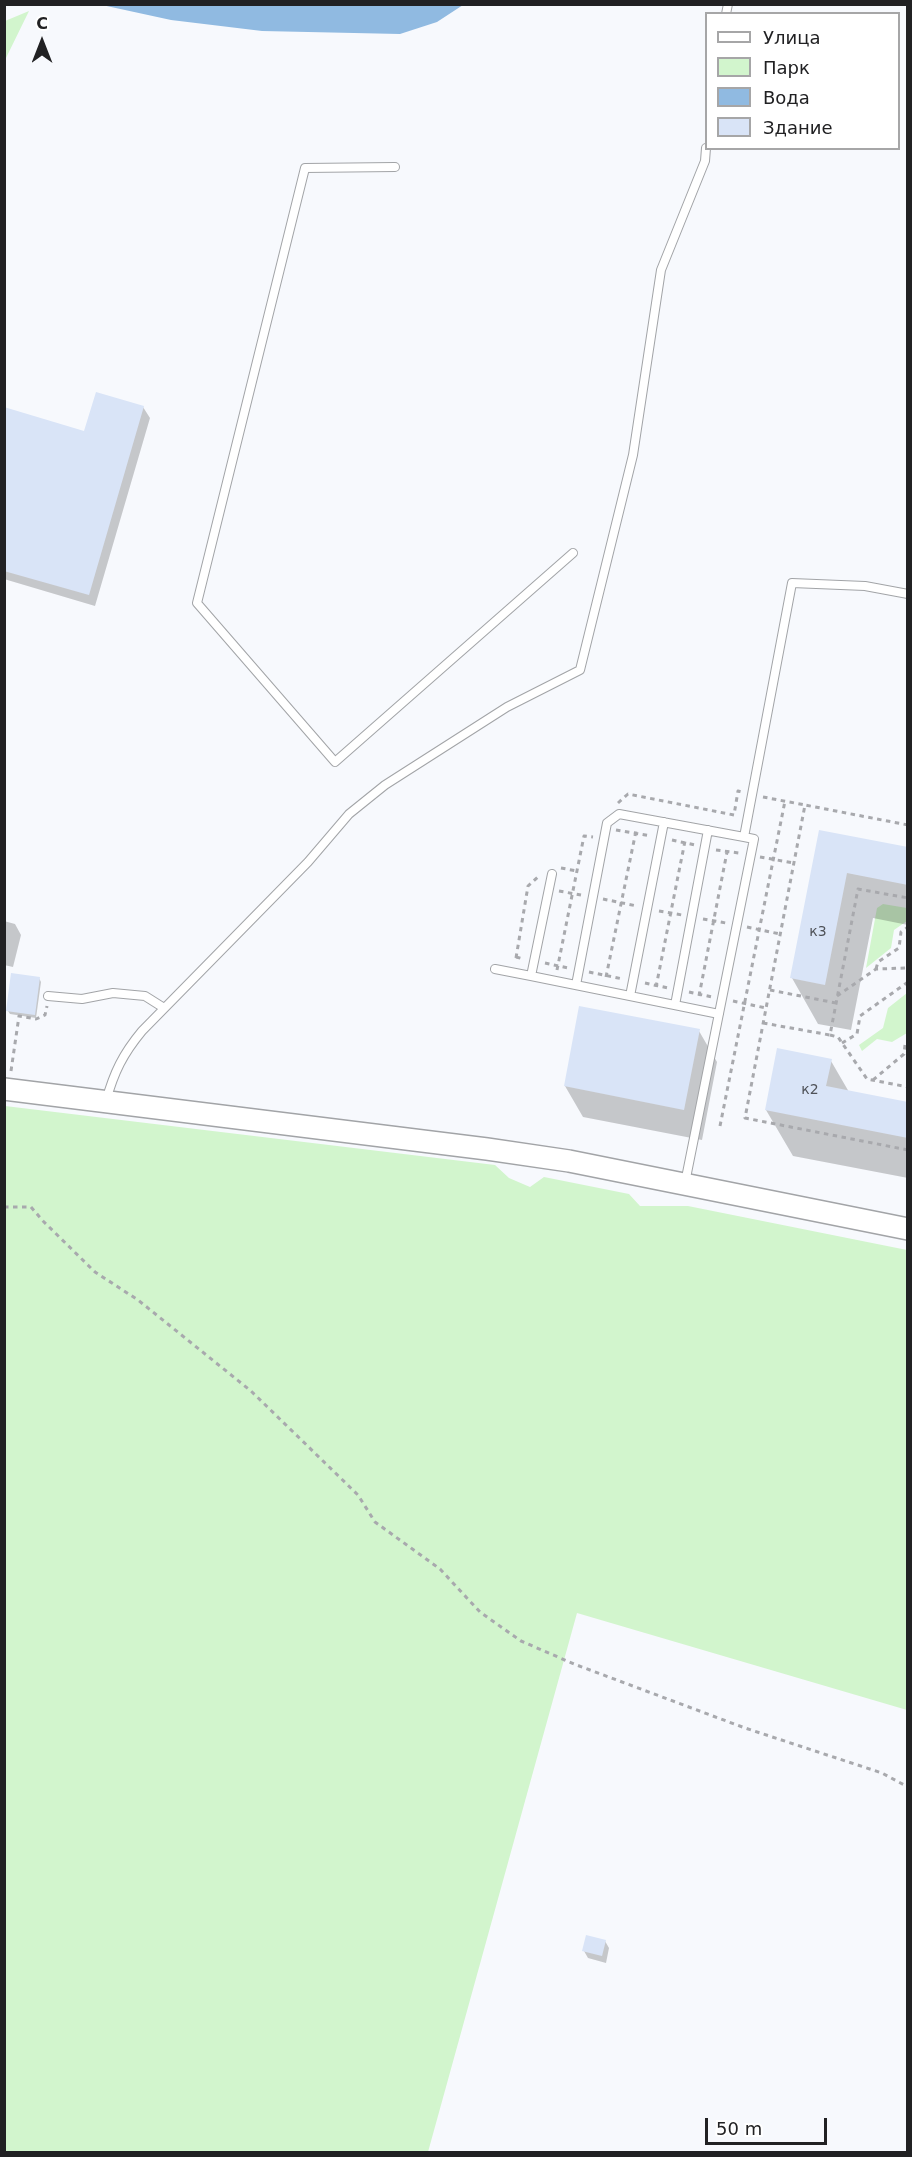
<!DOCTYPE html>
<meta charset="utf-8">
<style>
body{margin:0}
#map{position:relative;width:912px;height:2157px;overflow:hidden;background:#f7f9fd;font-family:"DejaVu Sans",sans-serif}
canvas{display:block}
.frame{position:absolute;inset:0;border:6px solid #212123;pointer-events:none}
.legend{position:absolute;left:705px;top:12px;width:195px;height:138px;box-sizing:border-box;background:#fff;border:2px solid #a6a6a7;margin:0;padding:8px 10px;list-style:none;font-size:18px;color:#212123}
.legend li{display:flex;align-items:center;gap:12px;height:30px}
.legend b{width:30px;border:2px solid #a6a6a7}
.north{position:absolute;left:12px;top:12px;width:60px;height:60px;-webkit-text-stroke:4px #fff;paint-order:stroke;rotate:0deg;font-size:16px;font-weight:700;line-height:24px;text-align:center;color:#212123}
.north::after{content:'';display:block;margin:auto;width:21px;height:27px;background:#212123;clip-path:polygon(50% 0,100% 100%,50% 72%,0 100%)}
.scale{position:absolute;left:705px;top:2118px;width:122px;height:27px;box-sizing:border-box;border:3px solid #212123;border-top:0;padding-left:8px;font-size:18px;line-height:21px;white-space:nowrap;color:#212123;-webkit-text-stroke:4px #fff;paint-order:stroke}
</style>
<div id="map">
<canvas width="912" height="2157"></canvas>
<div class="frame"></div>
<ul class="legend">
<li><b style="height:8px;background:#fff"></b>Улица</li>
<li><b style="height:16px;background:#d2f5cd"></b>Парк</li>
<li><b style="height:16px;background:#90bae1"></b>Вода</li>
<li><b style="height:16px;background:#d9e4f7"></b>Здание</li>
</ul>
<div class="north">С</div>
<div class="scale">50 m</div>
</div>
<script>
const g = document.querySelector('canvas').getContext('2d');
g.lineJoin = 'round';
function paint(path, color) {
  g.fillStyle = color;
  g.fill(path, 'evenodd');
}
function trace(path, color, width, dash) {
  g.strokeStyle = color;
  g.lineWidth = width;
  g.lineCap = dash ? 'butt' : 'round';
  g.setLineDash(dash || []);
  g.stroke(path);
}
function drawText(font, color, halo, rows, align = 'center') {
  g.font = font + ' "DejaVu Sans",sans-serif';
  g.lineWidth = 4.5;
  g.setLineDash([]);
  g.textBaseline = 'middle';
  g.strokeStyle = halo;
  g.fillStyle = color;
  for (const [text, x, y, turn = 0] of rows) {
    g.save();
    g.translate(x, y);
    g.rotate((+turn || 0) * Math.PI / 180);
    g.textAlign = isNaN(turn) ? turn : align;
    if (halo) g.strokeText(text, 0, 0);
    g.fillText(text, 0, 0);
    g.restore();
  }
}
paint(new Path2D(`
 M29 11 5 60V21Z
 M883 904 907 908V921L894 930 891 948 866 968 877 908Z
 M907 993V1033L892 1042 877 1039 862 1051 859 1045 883 1028 888 1008Z
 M5 1106 495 1165 509 1178 530 1187 544 1177 629 1194 640 1206H688L907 1250V1710L577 1613 428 2152H5Z`), '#d2f5cd');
paint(new Path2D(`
 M102 5H463L437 22 400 34 262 31 171 20Z`), '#90bae1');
paint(new Path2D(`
 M143 407 150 418 95 606 4 579V409L86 433Z
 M821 832 908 849V925L873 918 851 1030 818 1024 792 978Z
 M4 921 15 924 21 935 13 967 4 965Z
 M39 978 41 982 36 1018 10 1014 8 1011Z
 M699 1031 717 1062 702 1140 583 1117 565 1086Z
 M831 1061 849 1092 908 1103V1178L793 1156 766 1110Z
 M605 1941 609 1948 606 1963 588 1958 584 1951Z`), '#0003');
paint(new Path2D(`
 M96 392 144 406 89 595 4 571V407L84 431Z
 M819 830 908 847V885L847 873 825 985 790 978Z
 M11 973 40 977 35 1015 6 1011Z
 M579 1006 700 1029 684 1110 564 1086Z
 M777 1048 832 1059 826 1086 908 1102V1138L765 1110Z
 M586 1935 606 1940 602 1956 582 1951Z`), '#d9e4f7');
const lane = new Path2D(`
 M726 14 728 4
 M395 167 305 168 197 603 335 762 573 553
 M552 874 531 976 719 1014
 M495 969 531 976
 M576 985 607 823 619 814 744 837
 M48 996 82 999 113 993 145 996 164 1008
 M630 996 664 822
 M675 1005 708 830
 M106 1101C114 1072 123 1054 142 1031L308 862 349 814 385 785 507 707 580 670 633 455 661 270 705 161 706 148
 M685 1183 754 839 744 837 792 583 865 586 908 594`);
const secondary = new Path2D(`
 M4 1089 487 1149 569 1161 908 1229`);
trace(lane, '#a2a4a7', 10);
trace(secondary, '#a2a4a7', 24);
trace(new Path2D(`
 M763 797 805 805
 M618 803 628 794 734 815 738 791 742 792
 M908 825 805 805 745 1118 908 1150
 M616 830 651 836
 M672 840 695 845
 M716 850 739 853
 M760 857 794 863
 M561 868 577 871
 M559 891 581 895
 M603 899 637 906
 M659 911 682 915
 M703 919 726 923
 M747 927 780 934
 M516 957 524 959
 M516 958 528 886 540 875
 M545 963 568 968
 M876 969 878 962 899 948 901 932 908 927
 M557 970 584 836 593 837
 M589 972 623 979
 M606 977 636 831
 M645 983 668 988
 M656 987 685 841
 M770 990 836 1003
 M689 992 712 997
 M699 996 727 852
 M837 996 876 969 908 968
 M733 1001 766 1008
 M763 1023 830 1035 858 889 908 898
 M830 1035 838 1037 867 1079 908 1087
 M842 1043 857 1034 860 1016 908 982
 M11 1071 19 1016 36 1019 45 1015 47 1006
 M873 1080 904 1054 905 1045 908 1043
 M720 1126 785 801
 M4 1207H31L43 1221 95 1272 138 1300 251 1391 358 1495 375 1522 440 1569 480 1612 521 1641 574 1664 745 1728 882 1773 908 1787`), '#a8a9ad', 3, [4.5, 4.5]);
trace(lane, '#fff', 8);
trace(secondary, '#fff', 21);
drawText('14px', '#4f5258', null, [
 ["к3",818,932],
 ["к2",810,1090]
]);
</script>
